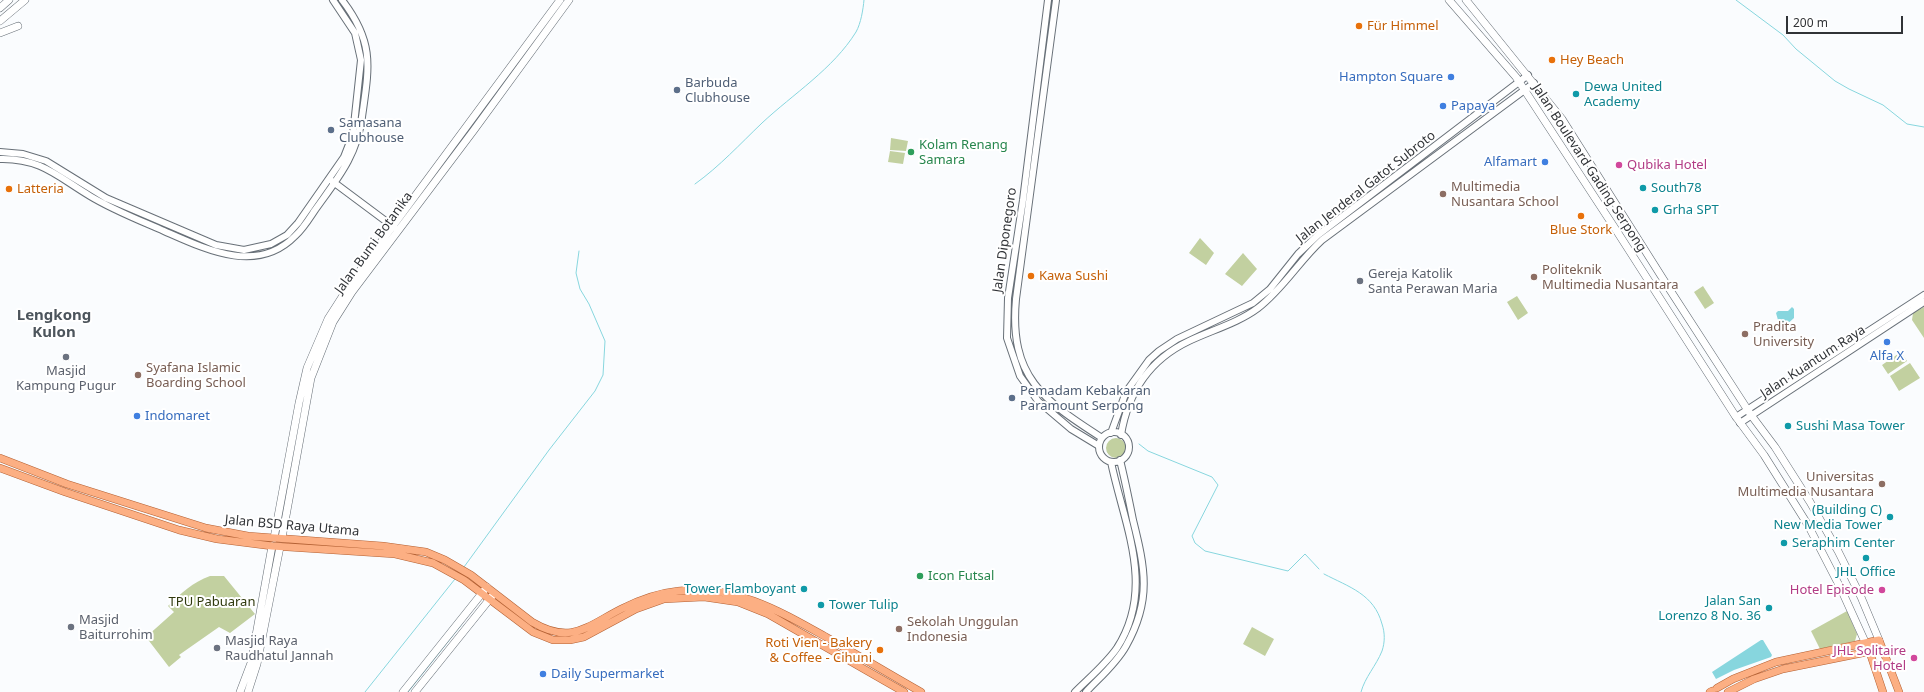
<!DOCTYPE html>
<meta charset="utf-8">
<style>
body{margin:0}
#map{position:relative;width:1924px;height:692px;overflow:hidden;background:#fafcfe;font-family:"Noto Sans",sans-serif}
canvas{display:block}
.scale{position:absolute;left:1786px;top:16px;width:117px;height:18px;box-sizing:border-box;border:2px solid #303337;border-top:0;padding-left:5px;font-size:12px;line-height:14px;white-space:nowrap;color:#303337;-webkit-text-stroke:3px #fff;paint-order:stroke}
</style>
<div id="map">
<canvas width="1924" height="692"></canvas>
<div class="scale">200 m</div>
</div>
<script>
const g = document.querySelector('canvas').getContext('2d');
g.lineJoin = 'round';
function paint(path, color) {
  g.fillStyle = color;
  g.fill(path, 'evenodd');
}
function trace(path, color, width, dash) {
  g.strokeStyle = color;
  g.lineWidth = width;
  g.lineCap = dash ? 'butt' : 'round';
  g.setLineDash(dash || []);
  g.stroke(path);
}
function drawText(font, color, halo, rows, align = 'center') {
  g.font = font + ' "Noto Sans",sans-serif';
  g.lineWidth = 4;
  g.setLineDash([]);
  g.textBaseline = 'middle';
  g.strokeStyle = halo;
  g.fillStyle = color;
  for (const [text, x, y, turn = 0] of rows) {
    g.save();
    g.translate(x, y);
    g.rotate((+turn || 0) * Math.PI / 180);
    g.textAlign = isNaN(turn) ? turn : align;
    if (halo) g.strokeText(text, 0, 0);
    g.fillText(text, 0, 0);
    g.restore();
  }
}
paint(new Path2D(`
 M891 138 908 141 906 151 890 150Z
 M890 151 905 153 903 164 888 162Z
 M1200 238 1214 253 1206 265 1189 253Z
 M1243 253 1257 269 1242 286 1225 274Z
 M1703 286 1714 303 1705 309 1694 292Z
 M1517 296 1528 313 1518 320 1507 302Z
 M1924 307V338L1912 320 1913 313Z
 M1901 352 1907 361 1888 374 1882 365Z
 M1910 363 1920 378 1899 391 1890 376Z
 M1106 448a10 10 0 1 1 20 0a10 10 0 1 1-20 0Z
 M210 576H224L255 614 230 633 219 627 179 655 181 657 169 667 146 637 174 612 168 606C181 593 193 582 210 576Z
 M1847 611 1857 634 1855 641 1820 649 1811 631Z
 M1252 627 1274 639 1265 656 1243 644Z`), '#c2d0a0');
paint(new Path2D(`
 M1792 307 1794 309V318L1784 327H1780L1776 313 1778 311H1788Z
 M1761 640H1763L1772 655 1771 657 1734 670 1716 679 1712 672Z`), '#87d6de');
trace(new Path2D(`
 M1736 0 1783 35 1796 49 1835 81 1849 89 1883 105 1907 124 1924 127
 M695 184C720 166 740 144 762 123 793 94 833 69 856 32 861 23 863 10 864 0
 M1139 444 1148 451 1212 477 1218 485 1192 536 1195 543 1205 551 1288 571 1305 554 1319 569
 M464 567 549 450 595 391 603 375 605 341 589 304 580 289 576 273 579 251
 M1324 574C1349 587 1374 594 1382 624 1385 633 1385 642 1382 651 1376 666 1365 677 1361 692
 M365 692 455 579
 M408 692 462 624`), '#87d6de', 1);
const tertiary = new Path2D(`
 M1048 0 1023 200 1008 298 1007 338 1020 376 1038 401 1071 429 1099 446
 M1056 0 1016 299C1009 377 1043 400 1102 438
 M0 152 23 154 46 161 106 198 216 245 244 250 271 244 287 235 298 223 344 157 353 134 361 60 355 33 333 0
 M0 159C41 158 58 177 90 196 113 210 139 220 164 231 205 249 257 275 295 236 303 229 309 219 315 210 337 179 357 156 362 117 369 67 375 43 342 0
 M332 181 395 228
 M1736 417 1924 295
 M1740 423 1924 302
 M1099 447a15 15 0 1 1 30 0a15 15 0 1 1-30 0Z
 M1111 433 1126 392 1149 360 1159 351 1177 339 1253 303 1270 289 1298 254 1318 235 1528 75
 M1121 435C1128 392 1149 360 1189 341 1212 330 1238 323 1258 308 1283 289 1299 261 1322 240L1534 83
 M1075 692C1089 678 1106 664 1117 648 1156 587 1124 525 1111 462
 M1086 692C1099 678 1116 664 1126 646 1152 600 1145 568 1133 520 1129 500 1125 480 1120 460`);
const secondary = new Path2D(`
 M1449 0 1516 77 1618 233 1736 417 1764 455 1808 525 1841 589 1866 644
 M1466 0 1562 119 1670 290 1751 415 1775 447 1810 502 1838 551 1861 597 1879 640
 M0 8 9 0
 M0 21 25 0
 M0 33 18 26
 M274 538 299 403 307 368 328 319 353 280 560 0
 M282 538 311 378 333 322 352 292 474 130 569 0
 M240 692 251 663 272 546
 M248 692 257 664 280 547
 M403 692 487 587
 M415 692 493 595`);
const primary = new Path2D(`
 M0 458 67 484 206 528 248 536 383 546 426 552 445 560 471 575 532 622C571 645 586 627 621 609 639 600 658 593 678 591 734 584 780 611 826 637 858 655 889 674 921 692
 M0 468 65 492 179 530 217 539 272 546 395 554 433 563 464 580 533 632 553 640H570L584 637 636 609 664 599 704 597 738 602 768 614 904 692
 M1868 647 1883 692
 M1717 688 1733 679 1776 662 1879 640 1899 692
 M1710 692 1712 691
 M1728 692 1754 679 1783 669 1882 649`);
trace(tertiary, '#687078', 8);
trace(secondary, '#687078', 8);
trace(primary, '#b36033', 8);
trace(tertiary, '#fff', 6);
trace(secondary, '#fff', 7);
trace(primary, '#fcaf83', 7);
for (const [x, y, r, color] of [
 [1359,26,4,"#e8710a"],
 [1552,60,4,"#e8710a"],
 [1451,77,4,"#3f7fe0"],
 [677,90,4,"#5c6f8a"],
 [1576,94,4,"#0f9aa8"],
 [1443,106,4,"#3f7fe0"],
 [331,130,4,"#5c6f8a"],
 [911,152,4,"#2e9e5b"],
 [1545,162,4,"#3f7fe0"],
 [1619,165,4,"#d1479c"],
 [1643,188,4,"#0f9aa8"],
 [9,189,4,"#e8710a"],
 [1443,194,4,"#8d6e63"],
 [1655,210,4,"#0f9aa8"],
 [1581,216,4,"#e8710a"],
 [1031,276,4,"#e8710a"],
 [1534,277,4,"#8d6e63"],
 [1360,281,4,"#6b7280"],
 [1745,334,4,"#8d6e63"],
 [1887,342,4,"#3f7fe0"],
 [66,357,4,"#6b7280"],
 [138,375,4,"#8d6e63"],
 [1012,398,4,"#5c6f8a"],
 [137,416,4,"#3f7fe0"],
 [1788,426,4,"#0f9aa8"],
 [1882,484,4,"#8d6e63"],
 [1890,517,4,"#0f9aa8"],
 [1784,543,4,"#0f9aa8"],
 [1866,558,4,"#0f9aa8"],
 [920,576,4,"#2e9e5b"],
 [804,589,4,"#0f9aa8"],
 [1882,590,4,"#d1479c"],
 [821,605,4,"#0f9aa8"],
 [1769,608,4,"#0f9aa8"],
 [71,627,4,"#6b7280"],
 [899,629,4,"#8d6e63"],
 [217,648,4,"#6b7280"],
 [880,650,4,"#e8710a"],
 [1914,658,4,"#d1479c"],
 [543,674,4,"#3f7fe0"]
]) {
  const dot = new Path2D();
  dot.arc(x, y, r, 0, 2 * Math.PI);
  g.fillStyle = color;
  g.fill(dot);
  trace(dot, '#fff', 1.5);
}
drawText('13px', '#c56008', '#fff', [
 ["Für Himmel",1367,26],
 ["Hey Beach",1560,60],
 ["Latteria",17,189],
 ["Blue Stork",1581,230,"center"],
 ["Kawa Sushi",1039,276],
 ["Roti Vien - Bakery",872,643,"right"],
 ["& Coffee - Cihuni",872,658,"right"]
], 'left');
drawText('13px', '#366cbe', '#fff', [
 ["Hampton Square",1443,77,"right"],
 ["Papaya",1451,106],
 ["Alfamart",1537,162,"right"],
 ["Alfa X",1887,356,"center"],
 ["Indomaret",145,416],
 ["Daily Supermarket",551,674]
], 'left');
drawText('13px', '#4e5e75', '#fff', [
 ["Barbuda",685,83],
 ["Clubhouse",685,98],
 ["Samasana",339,123],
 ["Clubhouse",339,138],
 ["Pemadam Kebakaran",1020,391],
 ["Paramount Serpong",1020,406]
], 'left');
drawText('13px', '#0d838f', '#fff', [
 ["Dewa United",1584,87],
 ["Academy",1584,102],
 ["South78",1651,188],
 ["Grha SPT",1663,210],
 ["Sushi Masa Tower",1796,426],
 ["(Building C)",1882,510,"right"],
 ["New Media Tower",1882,525,"right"],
 ["Seraphim Center",1792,543],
 ["JHL Office",1866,572,"center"],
 ["Tower Flamboyant",796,589,"right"],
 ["Jalan San",1761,601,"right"],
 ["Lorenzo 8 No. 36",1761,616,"right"],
 ["Tower Tulip",829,605]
], 'left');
drawText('13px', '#27864d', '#fff', [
 ["Kolam Renang",919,145],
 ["Samara",919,160],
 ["Icon Futsal",928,576]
], 'left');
drawText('13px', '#b23c85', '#fff', [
 ["Qubika Hotel",1627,165,"left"],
 ["Hotel Episode",1874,590],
 ["JHL Solitaire",1906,651],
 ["Hotel",1906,666]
], 'right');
drawText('13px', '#303337', '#fff', [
 ["Jalan Boulevard Gading Serpong",1589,168,57],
 ["Jalan Jenderal Gatot Subroto",1366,187,-38],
 ["Jalan Diponegoro",1005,240,-82],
 ["Jalan Bumi Botanika",374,243,-54],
 ["Jalan Kuantum Raya",1813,362,-33],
 ["Jalan BSD Raya Utama",292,526,5]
]);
drawText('13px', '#785e54', '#fff', [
 ["Multimedia",1451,187],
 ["Nusantara School",1451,202],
 ["Politeknik",1542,270],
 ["Multimedia Nusantara",1542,285],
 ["Pradita",1753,327],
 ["University",1753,342],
 ["Syafana Islamic",146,368],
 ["Boarding School",146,383],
 ["Universitas",1874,477,"right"],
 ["Multimedia Nusantara",1874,492,"right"],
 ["Sekolah Unggulan",907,622],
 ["Indonesia",907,637]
], 'left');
drawText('13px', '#5b616d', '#fff', [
 ["Gereja Katolik",1368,274],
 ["Santa Perawan Maria",1368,289],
 ["Masjid",66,371,"center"],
 ["Kampung Pugur",66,386,"center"],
 ["Masjid",79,620],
 ["Baiturrohim",79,635],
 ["Masjid Raya",225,641],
 ["Raudhatul Jannah",225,656]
], 'left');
drawText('13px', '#2f390d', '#fff', [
 ["TPU Pabuaran",212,602]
]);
drawText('bold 15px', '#4d555c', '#fff', [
 ["Lengkong",54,316],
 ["Kulon",54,333]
]);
</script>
